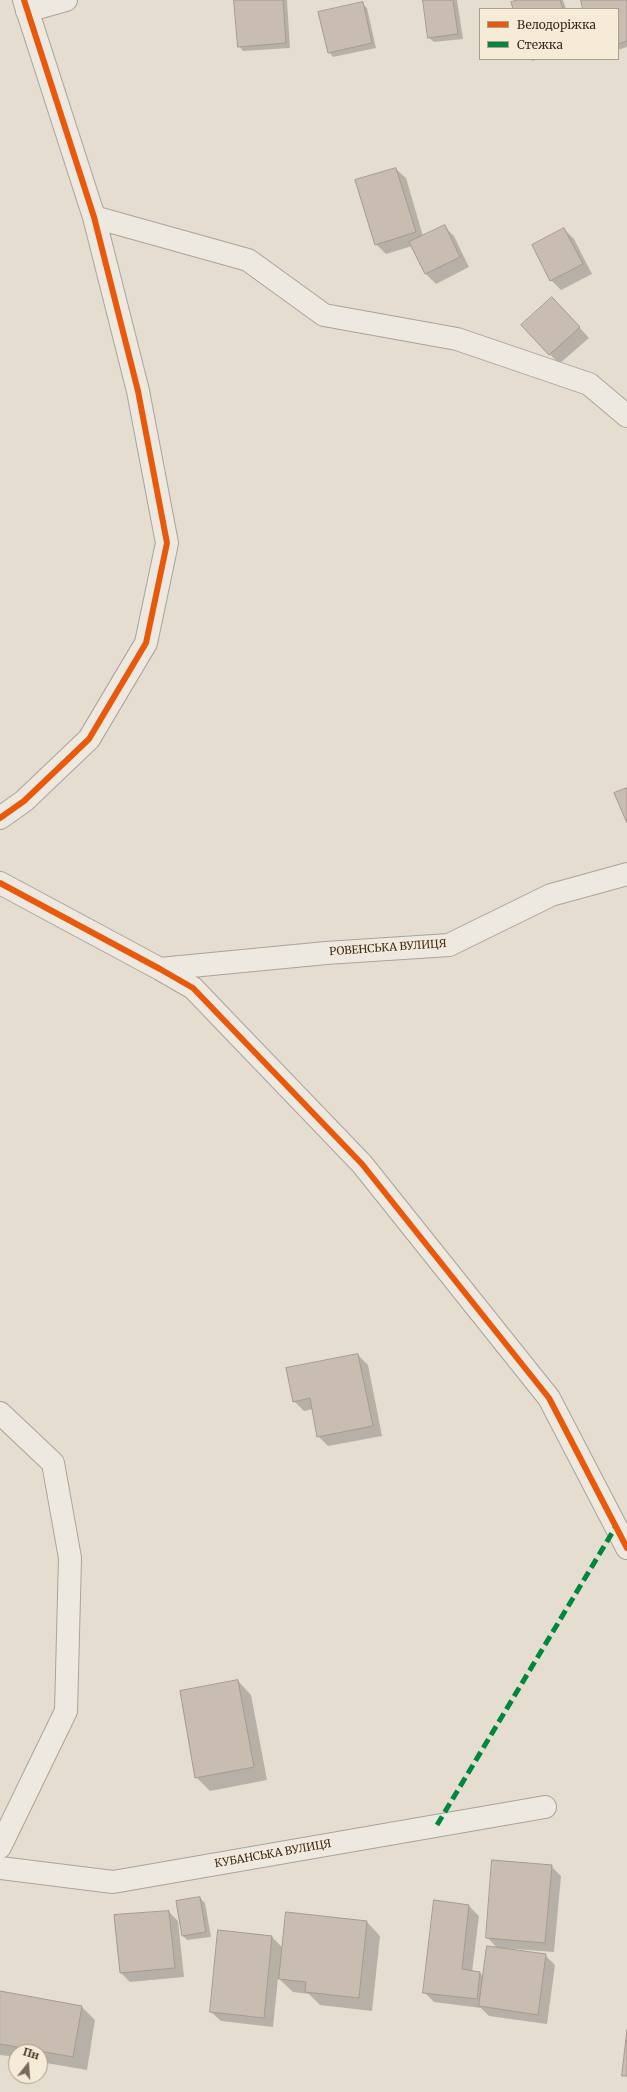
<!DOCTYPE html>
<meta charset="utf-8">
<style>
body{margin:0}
#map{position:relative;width:627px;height:2092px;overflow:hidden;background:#e5ddd0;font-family:Merriweather,serif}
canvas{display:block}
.legend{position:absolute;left:479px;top:8px;width:140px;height:52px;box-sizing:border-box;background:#f5ebd7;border:1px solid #aa9e8e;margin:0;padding:5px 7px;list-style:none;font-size:12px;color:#3a2b20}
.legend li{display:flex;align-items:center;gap:8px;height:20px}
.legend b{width:20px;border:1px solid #aa9e8e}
.north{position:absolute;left:8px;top:2044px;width:40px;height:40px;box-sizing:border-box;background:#f5ebd7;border:1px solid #aa9e8e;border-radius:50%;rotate:17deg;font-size:11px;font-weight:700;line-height:16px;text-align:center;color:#3a2b20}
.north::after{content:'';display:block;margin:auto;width:14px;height:18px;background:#76695e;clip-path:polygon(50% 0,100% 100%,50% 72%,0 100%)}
</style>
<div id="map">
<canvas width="627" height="2092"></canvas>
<ul class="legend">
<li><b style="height:5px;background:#e8590c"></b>Велодоріжка</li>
<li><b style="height:5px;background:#00873e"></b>Стежка</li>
</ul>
<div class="north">Пн</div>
</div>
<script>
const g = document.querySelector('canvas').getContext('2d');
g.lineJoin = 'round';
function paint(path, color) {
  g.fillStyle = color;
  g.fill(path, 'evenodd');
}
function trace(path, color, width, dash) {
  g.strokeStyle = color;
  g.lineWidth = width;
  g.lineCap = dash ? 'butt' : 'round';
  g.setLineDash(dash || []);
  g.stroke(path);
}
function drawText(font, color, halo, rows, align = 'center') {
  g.font = font + ' Merriweather,serif';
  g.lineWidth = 3;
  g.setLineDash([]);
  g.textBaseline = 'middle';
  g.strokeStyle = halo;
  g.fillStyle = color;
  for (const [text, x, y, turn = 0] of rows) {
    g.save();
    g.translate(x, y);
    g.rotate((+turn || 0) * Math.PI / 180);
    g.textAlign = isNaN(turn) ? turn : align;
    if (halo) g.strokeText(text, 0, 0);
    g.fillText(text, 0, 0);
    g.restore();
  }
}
paint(new Path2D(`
 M235 0H287L290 48 243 51 239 46Z
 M424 0H457L463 39 434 42 429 38Z
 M521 0H563L566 9H514Z
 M582 0H627V47L618 50V9H584Z
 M362 3 367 8 376 48 333 57 329 52Z
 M530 59H540L532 61Z
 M396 169 406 178 423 236 444 226 454 236 469 267 436 284 426 274 412 246 386 254 376 244Z
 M564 229 574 239 592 274 561 290 551 280Z
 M562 308 589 338 559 364 523 325Z
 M358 1355 368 1365 382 1436 328 1446 318 1436 313 1409 304 1411 294 1401Z
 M238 1681 251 1695 267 1780 210 1791 196 1777Z
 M551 1866 561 1876 554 1952 502 1948V1949L545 1955 555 1965 547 2024 489 2016 481 2008 434 2002 424 1992 469 1906 479 1916 472 1972 480 1973 484 1977 498 1949 487 1937Z
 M200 1898 205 1903 211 1937 187 1940 183 1936Z
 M169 1912 178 1921 184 1977 130 1982 121 1973Z
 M367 1922 380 1936 372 2011 320 2005 309 1994 293 1992 278 1978 273 2027 221 2021 211 2012 219 1931 272 1937 283 1948Z
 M0 1992 82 2007 95 2020 87 2070 40 2062V2052H16V2057L0 2055Z`), '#0003');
const building = new Path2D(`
 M234 0H283L286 43 238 47Z
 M423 0H453L458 34 428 38Z
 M518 0H560L563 9H513L511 2Z
 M581 0H627V41L618 44V9H583Z
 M363 2 372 43 328 53 318 12Z
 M396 168 416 232 375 245 355 180Z
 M445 225 460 257 425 274 409 242Z
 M564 228 583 264 550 281 532 245Z
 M552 297 580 327 549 355 521 325Z
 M627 788V823L614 793Z
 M358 1354 373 1426 317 1437 310 1398 293 1402 286 1368Z
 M238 1680 254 1767 195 1778 180 1691Z
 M492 1860 552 1865 545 1943 486 1938Z
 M200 1897 206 1932 182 1936 176 1901Z
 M434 1900 469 1905 462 1969 480 1972 477 1999 423 1993Z
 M169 1911 175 1968 120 1973 114 1915Z
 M286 1912 367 1921 359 1998 305 1992 306 1982 279 1979Z
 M218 1930 272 1936 264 2018 210 2012Z
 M487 1946 546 1954 538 2015 479 2006Z
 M0 1991 82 2006 73 2057 0 2044Z
 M627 2030V2076H622Z`);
paint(building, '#c9bcb1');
trace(building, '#a6998f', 1);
const minor = new Path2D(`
 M27 11 66 0
 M94 217 248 260 324 315 457 339 589 384 627 416
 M0 818 24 801 89 739 146 643 167 543 138 391 94 217 24 0
 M0 883 160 969 193 988 362 1164 549 1398 627 1548
 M160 969 326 953 449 945 551 895 627 874
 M0 1413 53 1463 70 1558 66 1711 0 1847
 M0 1868 113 1882 545 1807`);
trace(minor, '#aba398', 24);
trace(minor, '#ede9e1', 22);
trace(new Path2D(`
 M437 1825 615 1528`), '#00873e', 5, [10, 5]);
trace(new Path2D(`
 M0 818 24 801 89 739 146 643 167 543 138 391 94 217 24 0
 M0 883 160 969 193 988 362 1164 549 1398 627 1548`), '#e8590c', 6);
drawText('11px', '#3a2b20', '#f5ebd7', [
 ["РОВЕНСЬКА ВУЛИЦЯ",388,948,-4],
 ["КУБАНСЬКА ВУЛИЦЯ",273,1854,-10]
]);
</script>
